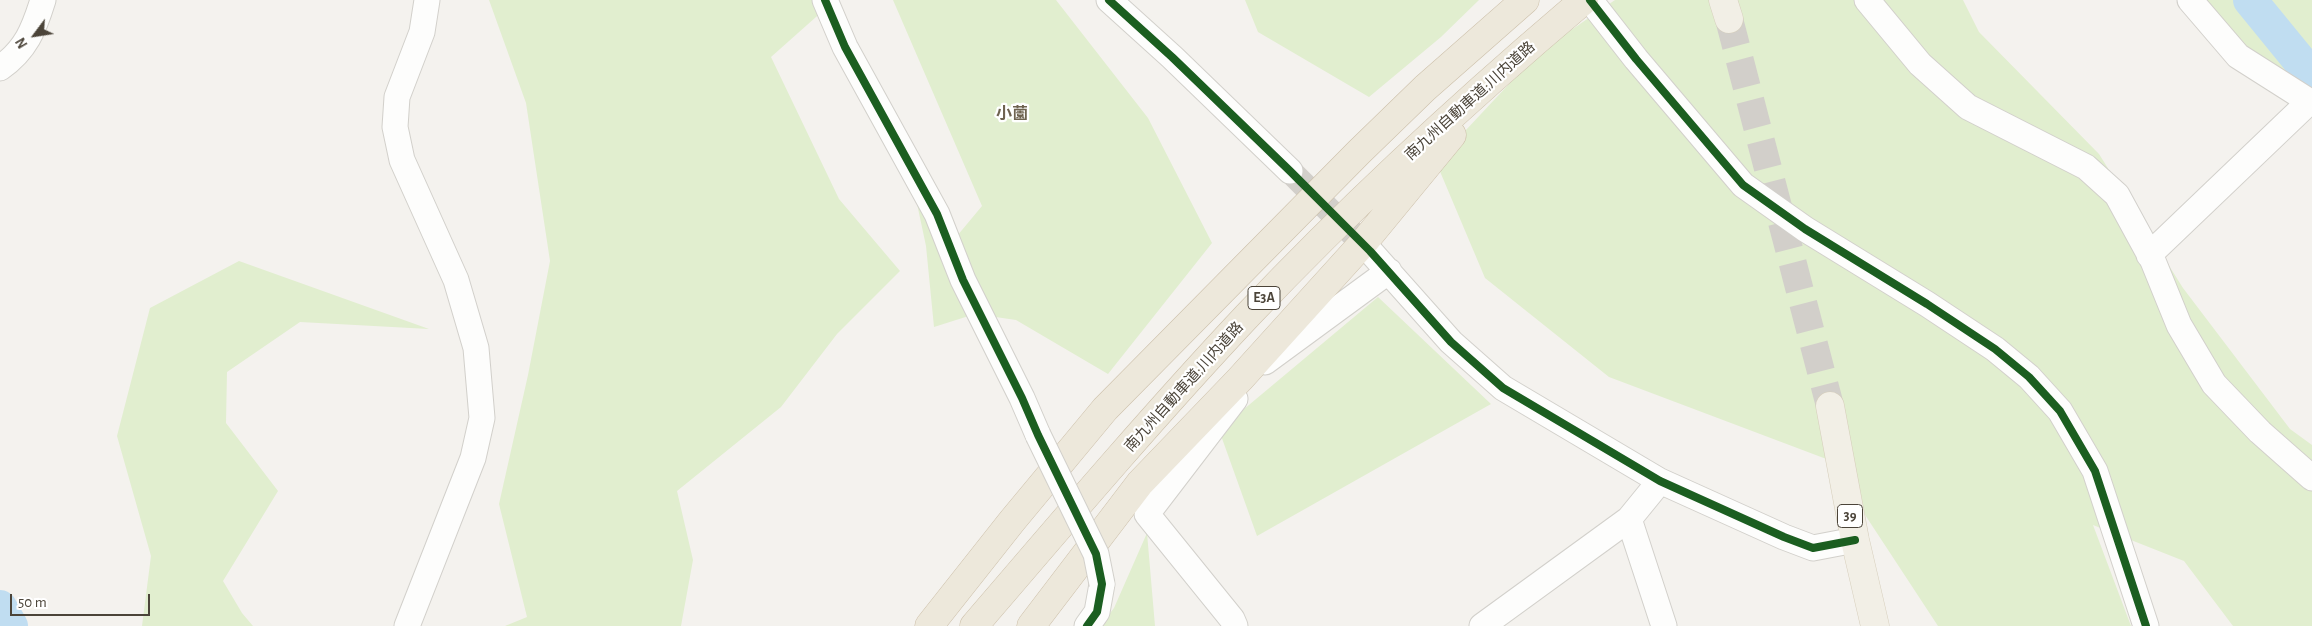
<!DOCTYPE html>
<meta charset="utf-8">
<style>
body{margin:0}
#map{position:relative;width:2312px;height:626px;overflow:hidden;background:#f4f2ee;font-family:"Alegreya Sans",sans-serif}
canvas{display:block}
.north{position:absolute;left:10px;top:10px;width:50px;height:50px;-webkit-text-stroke:4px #fff;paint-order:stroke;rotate:239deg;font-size:14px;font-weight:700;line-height:20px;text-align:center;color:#4b4439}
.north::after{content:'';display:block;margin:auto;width:18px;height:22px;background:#4b4439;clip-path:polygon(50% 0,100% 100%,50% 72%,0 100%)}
.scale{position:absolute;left:10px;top:594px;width:140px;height:22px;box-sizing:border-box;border:2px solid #4b4439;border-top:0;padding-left:6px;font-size:15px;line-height:18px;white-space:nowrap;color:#4b4439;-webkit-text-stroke:4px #fff;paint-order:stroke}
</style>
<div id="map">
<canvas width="2312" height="626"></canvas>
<div class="north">N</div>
<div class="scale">50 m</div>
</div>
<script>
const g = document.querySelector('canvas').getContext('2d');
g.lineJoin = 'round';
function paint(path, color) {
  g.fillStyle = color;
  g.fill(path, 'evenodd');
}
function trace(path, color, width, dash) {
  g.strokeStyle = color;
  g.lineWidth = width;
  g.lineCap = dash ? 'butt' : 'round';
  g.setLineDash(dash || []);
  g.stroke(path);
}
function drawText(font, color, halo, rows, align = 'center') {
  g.font = font + ' "Alegreya Sans","Noto Sans JP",sans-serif';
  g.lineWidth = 4.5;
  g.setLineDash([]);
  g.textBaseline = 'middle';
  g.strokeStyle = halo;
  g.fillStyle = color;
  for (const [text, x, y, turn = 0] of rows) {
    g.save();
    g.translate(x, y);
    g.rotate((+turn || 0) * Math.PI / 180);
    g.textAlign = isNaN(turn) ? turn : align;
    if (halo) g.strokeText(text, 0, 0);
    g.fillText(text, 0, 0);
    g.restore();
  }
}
paint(new Path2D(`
 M489 0H820L825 9 771 57 839 199 900 271 837 334 781 407 677 491 693 560 681 626H505L527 617 499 504 528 375 550 261 526 103Z
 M893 0H1056L1148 118 1212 243 1108 374 1016 320 975 314 934 327 926 246 906 152 957 236 982 206Z
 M1245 0H1479L1441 37 1369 97 1258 32Z
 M1615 0H1963L1979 32 2099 154 2183 288 2290 429 2312 445V626H2233L2184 561 2093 525 2131 626H1938L1829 460 1609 377 1485 278 1436 162 1539 52Z
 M2186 0H2312V110Z
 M239 261 429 329 300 322 227 372 226 423 278 491 223 581 242 613 253 626H142L151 556 117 436 150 308Z
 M1378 297 1491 404 1257 536 1219 430Z
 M1147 533 1155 626H1100L1114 608Z`), '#e1eecf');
trace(new Path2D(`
 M2250 0 2312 76
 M0 607 11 626`), '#c0ddf1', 34);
trace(new Path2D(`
 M1290 171 1370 251`), '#d2cfca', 25, [25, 12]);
trace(new Path2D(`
 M1729 19 1830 406`), '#d2cfca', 28, [28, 14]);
const minor = new Path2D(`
 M825 0 845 47 937 214 963 280 1022 398 1038 435
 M1109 0 1172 57 1290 171
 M1590 0 1636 59 1743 185 1805 229 1927 304 1995 349 2029 377 2060 411 2095 471 2146 626
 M1867 0 1920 64 1968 107 2086 167 2117 195 2153 261 2179 325 2214 384 2260 432 2312 478
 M2190 0 2238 56 2312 103
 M0 68C26 50 34 29 43 0
 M1370 251 1451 342 1503 388 1660 481 1784 537 1813 548 1855 540
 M2149 255 2310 101
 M1265 362 1389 271
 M1235 399 1147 514 1232 619 1235 626
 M1629 519 1664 626
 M407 626 473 458 482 418 476 348 456 280 402 160 395 127 397 97 422 32 427 0
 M1087 626 1097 612 1102 584
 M1482 626 1629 519 1660 481`);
const major = new Path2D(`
 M1723 0 1729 19
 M1830 406 1855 540 1875 626`);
const highway = new Path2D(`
 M929 626 1012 521 1105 409 1359 152 1425 88 1525 0
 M974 626C1063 522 1154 415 1247 316 1353 204 1467 99 1584 0
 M1031 626 1140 483 1240 379 1364 242 1452 135`);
trace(minor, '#d2d0cb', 27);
trace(major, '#d6cebb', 29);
trace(highway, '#ccbfa9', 29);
trace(minor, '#fdfdfc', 25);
trace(major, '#f2efe6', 28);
trace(highway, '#ede8db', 28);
const minorBridge = new Path2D(`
 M1038 435 1096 554 1102 584`);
trace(minorBridge, '#d2d0cb', 27, []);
trace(minorBridge, '#fdfdfc', 25);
trace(new Path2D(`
 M825 0 845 47 937 214 963 280 1022 398 1038 435 1096 554 1102 584 1097 612 1087 626
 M1109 0 1172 57 1290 171 1370 251 1451 342 1503 388 1660 481 1784 537 1813 548 1855 540
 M1590 0 1636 59 1743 185 1805 229 1927 304 1995 349 2029 377 2060 411 2095 471 2146 626`), '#1b5e20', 8);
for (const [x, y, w] of [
 [1264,298,32],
 [1850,516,25]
]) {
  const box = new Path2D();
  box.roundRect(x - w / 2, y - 11.5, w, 23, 4);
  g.fillStyle = '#fff';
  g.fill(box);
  trace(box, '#4b4439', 1);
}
drawText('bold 14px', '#4b4439', null, [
 ["E3A",1264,298],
 ["39",1850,516]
]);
drawText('15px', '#4b4439', '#fff', [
 ["南九州自動車道;川内道路",1470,101,-42],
 ["南九州自動車道;川内道路",1184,387,-48]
]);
drawText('bold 16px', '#6e6250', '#fff', [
 ["小薗",1012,114]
]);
</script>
